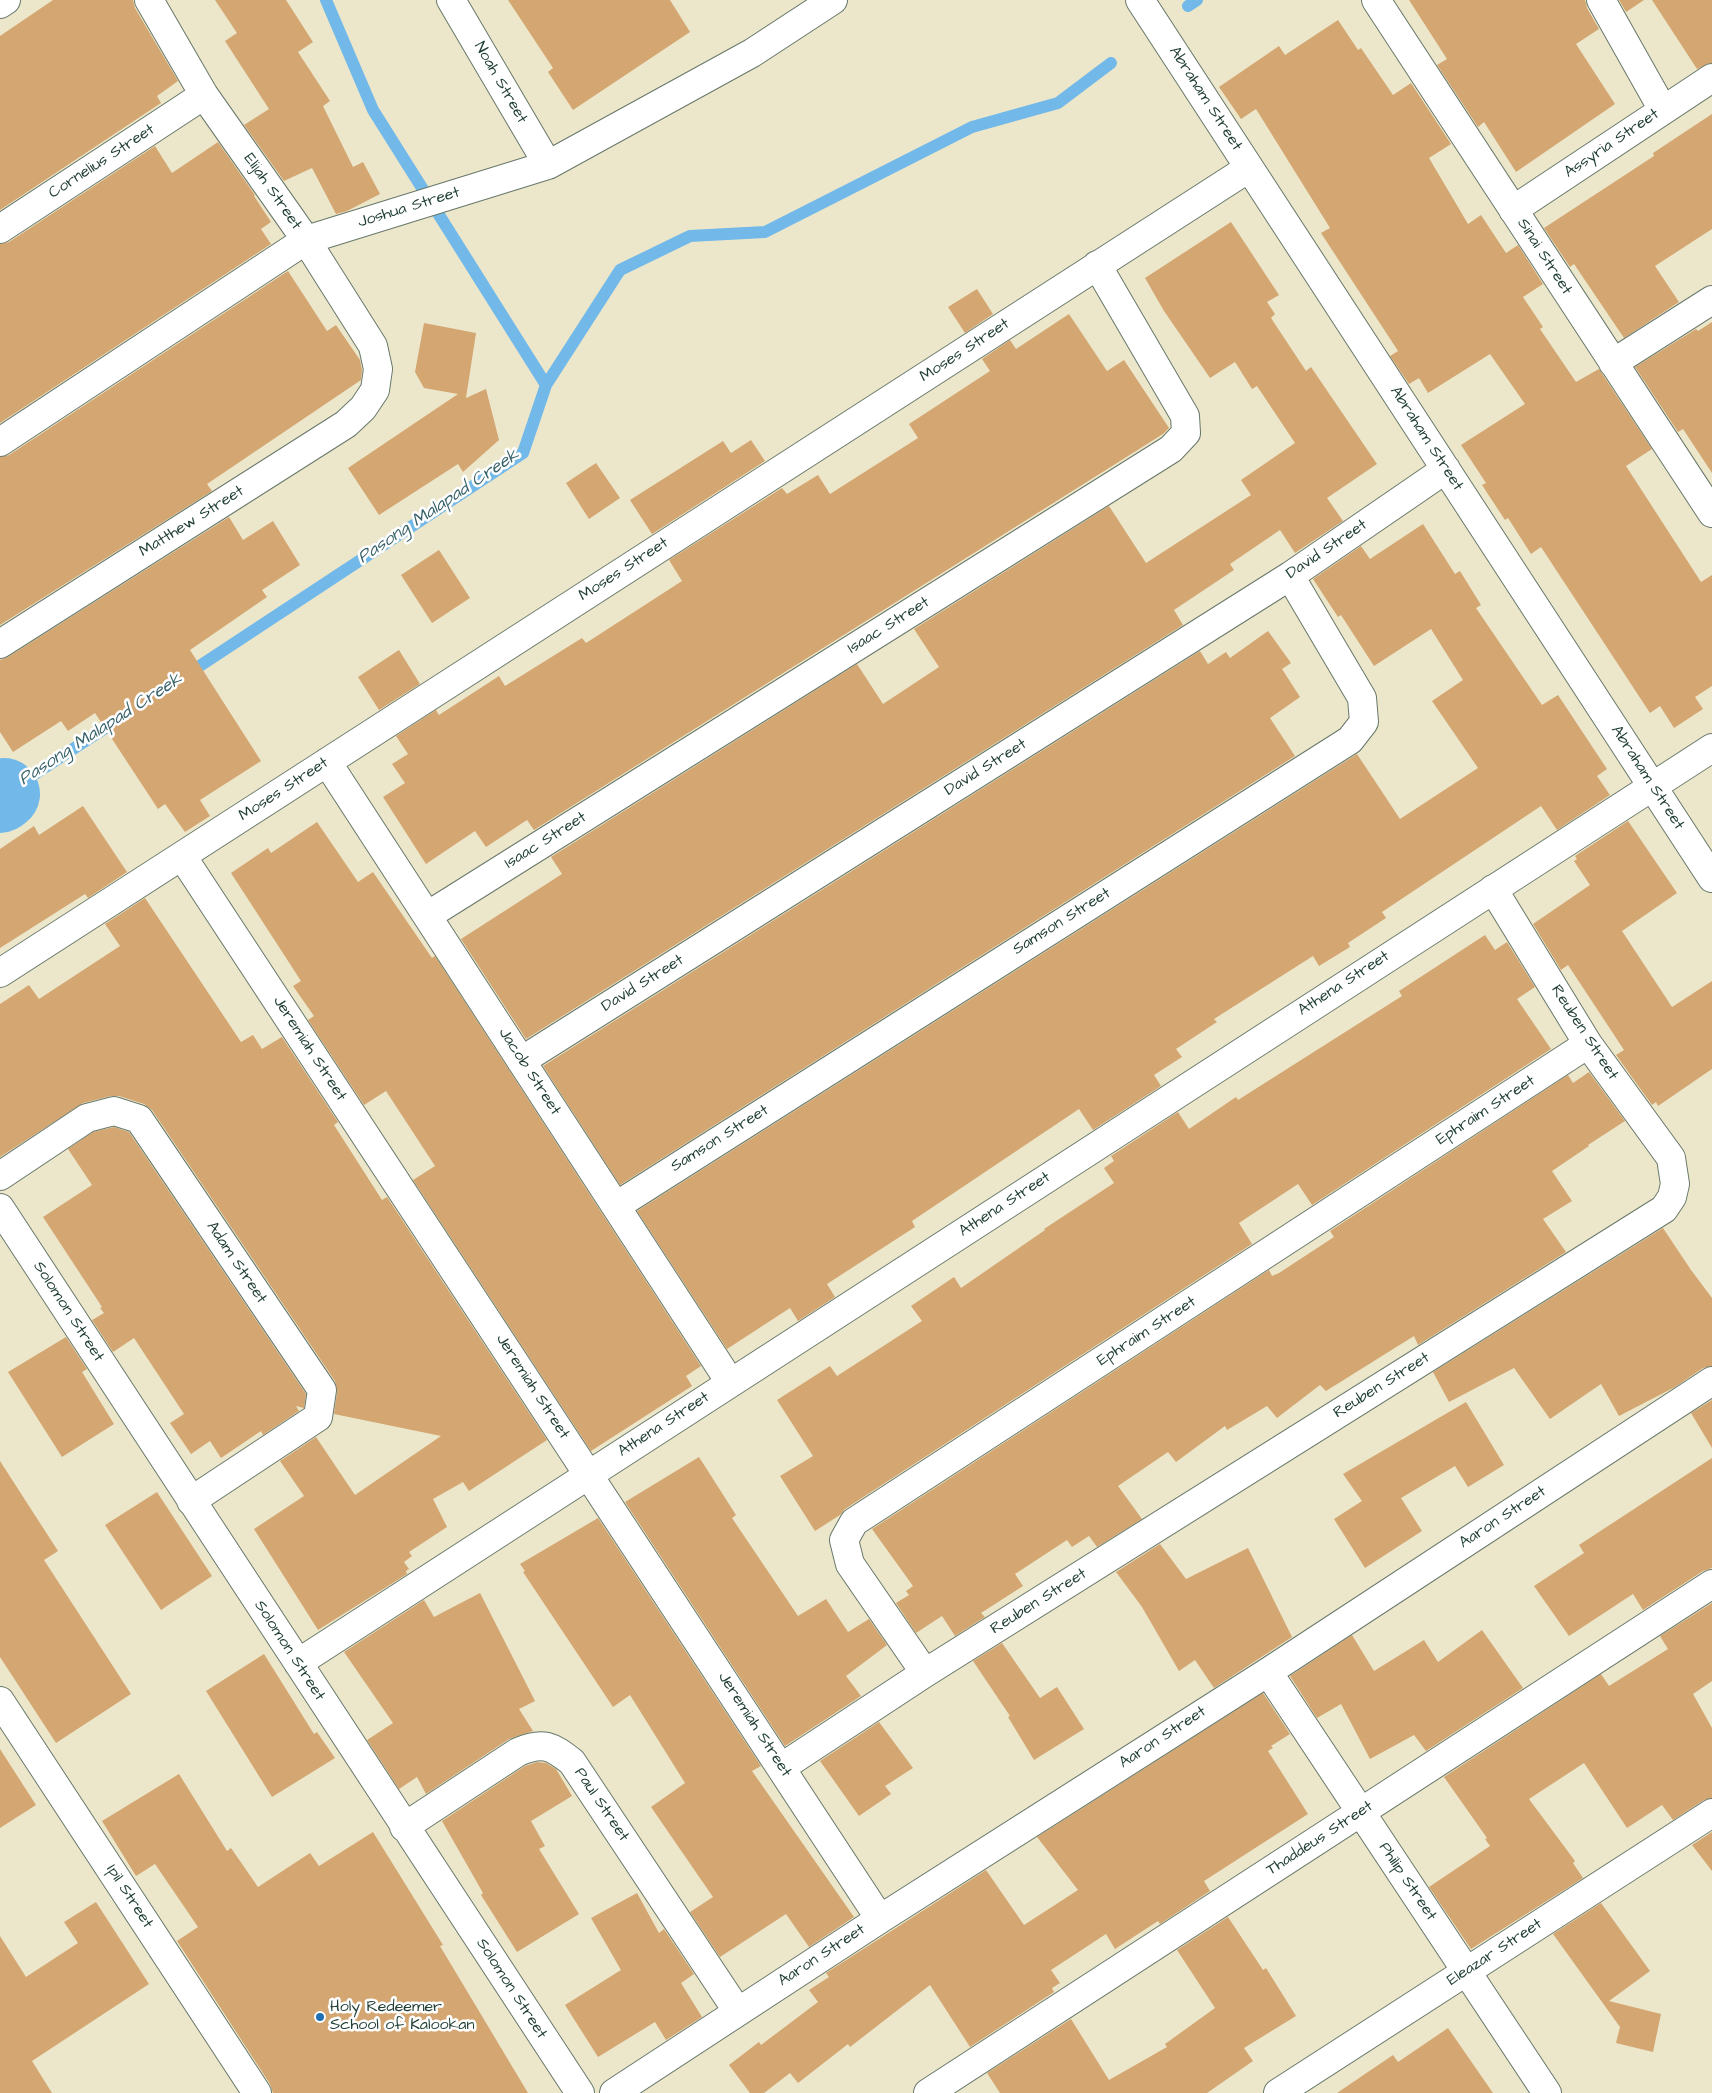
<!DOCTYPE html>
<style>
body{margin:0}
canvas{display:block;background:#ece7cb}
</style>
<canvas width="1712" height="2093"></canvas>
<script>
const g = document.querySelector('canvas').getContext('2d');
g.lineJoin = 'round';
function trace(path, color, width, dash) {
  g.strokeStyle = color;
  g.lineWidth = width;
  g.lineCap = dash ? 'butt' : 'round';
  g.setLineDash(dash || []);
  g.stroke(path);
}
function paint(path, color) {
  g.fillStyle = color;
  g.fill(path, 'evenodd');
}
function drawText(font, color, halo, rows, align = 'center') {
  g.font = font + ' "Architects Daughter",sans-serif';
  g.lineWidth = 5;
  g.setLineDash([]);
  g.textBaseline = 'middle';
  g.strokeStyle = halo;
  g.fillStyle = color;
  for (const [text, x, y, turn = 0] of rows) {
    g.save();
    g.translate(x, y);
    g.rotate((+turn || 0) * Math.PI / 180);
    g.textAlign = isNaN(turn) ? turn : align;
    if (halo) g.strokeText(text, 0, 0);
    g.fillText(text, 0, 0);
    g.restore();
  }
}
trace(new Path2D(`
 M326 0 373 110 546 385
 M1188 6 1197 0
 M186 675 523 453 546 385 620 270 690 236 765 232 972 127 1058 103 1111 63
 M4 794 119 719`), '#72b9e9', 12);
trace(new Path2D(`
 M0 797 4 794`), '#72b9e9', 72);
paint(new Path2D(`
 M53 0H133L135 8 178 81 157 96 161 103 0 210V36Z
 M215 0H286L313 42 298 52 330 101 323 106 353 167 363 162 380 194 347 211 336 214 312 168 284 181 244 125 269 109 225 41 237 33Z
 M508 0H670L690 32 573 110 548 72 553 68Z
 M1409 0H1585L1587 8 1599 29 1576 44 1615 104 1516 172 1484 122 1478 127 1437 65 1447 59Z
 M1619 0H1644L1626 12Z
 M1652 0H1712V63L1697 69Z
 M1338 20 1358 50 1361 48 1393 95 1411 83 1451 144 1429 158 1468 224 1481 215 1506 253 1518 245 1543 284 1523 297 1543 327 1540 329 1576 382 1599 369 1652 449 1626 466 1701 582 1712 575V686L1695 697 1703 709 1674 728 1660 706 1650 713 1541 547 1531 554 1508 518 1505 520 1482 485 1486 483 1461 445 1525 404 1490 354 1428 393 1419 378 1409 384 1390 356 1398 351 1321 233 1330 228 1256 109 1241 119 1219 87 1279 46 1285 55Z
 M1712 114V229L1655 266 1679 302 1624 338 1574 264 1570 267 1544 228 1654 156 1653 153Z
 M218 142 255 195 254 196 271 222 261 229 271 244 0 423V244L9 242 155 146 172 173Z
 M1231 222 1279 295 1267 302 1275 314 1271 318 1306 371 1311 367 1377 464 1327 498 1343 521 1295 553 1280 530 1230 564 1234 570 1174 610 1183 625 526 1039 461 939 562 874 551 857 857 664 883 704 939 667 914 629 1109 506 1146 563 1251 495 1241 480 1295 443 1257 386 1252 389 1235 362 1210 378 1164 311 1145 278Z
 M288 271 327 331 336 325 360 360 362 370 361 380 207 484 212 491 0 625V457L9 455Z
 M977 289 993 314 965 333 948 307Z
 M1069 314 1107 371 1124 360 1169 428 1163 434 534 830 527 820 486 847 475 831 426 864 383 797 405 783 392 764 408 754 396 736 436 710 439 715 499 676 505 686 582 638 586 643 682 581 669 560 782 488 787 494 818 475 830 494 918 438 909 424 990 371 982 359 1010 340 1016 349Z
 M1712 322V473L1683 429 1678 432 1635 367 1696 329 1698 331Z
 M424 323 476 333 466 398 486 389 499 440 463 472 458 464 379 515 348 468 458 394 424 388 415 372Z
 M751 440 765 461 652 534 630 500 723 441 731 453Z
 M596 463 620 498 589 519 566 483Z
 M229 517 243 540 273 521 300 565 262 590 267 597 190 650 261 761 200 800 210 816 185 832 165 804 158 809 95 713 68 731 61 721 13 752 0 732V660L8 657Z
 M1423 524 1455 574 1460 571 1481 605 1476 608 1542 705 1558 695 1607 769 1597 776 1610 795 1557 830 1541 806 1382 912 1386 918 1348 943 1350 947 1319 966 1313 956 1214 1019 1217 1022 1176 1049 1182 1057 1154 1075 1161 1086 1093 1130 1079 1109 912 1221 915 1227 827 1284 835 1297 798 1321 790 1308 727 1349 637 1211 1357 754 1400 819 1478 768 1432 701 1463 680 1431 629 1374 666 1341 615 1338 617 1313 579 1361 546 1370 559Z
 M439 550 470 598 432 623 401 575Z
 M1268 631 1291 663 1282 669 1300 697 1270 718 1295 756 620 1185 543 1066 1200 651 1208 664 1226 652 1230 658Z
 M399 650 420 684 379 710 358 677Z
 M83 806 127 872 88 898 85 894 0 948V849L34 826 39 835Z
 M1628 821 1677 893 1622 931 1672 1007 1712 981V1069L1658 1106 1656 1102 1652 1105 1616 1055 1624 1050 1568 965 1561 970 1533 924 1590 885 1574 861 1577 859 1575 856Z
 M317 822 358 882 373 872 432 958 435 956 701 1366 686 1376 692 1386 591 1451 413 1180 435 1166 386 1091 364 1105 308 1020 314 1016 293 986 301 981 231 873 268 848 271 853Z
 M145 898 241 1042 253 1035 262 1049 282 1037 338 1122 334 1125 382 1200 387 1197 547 1440 469 1491 463 1482 433 1499 447 1527 409 1552 412 1556 404 1562 409 1569 406 1571 407 1574 318 1630 254 1529 304 1496 280 1461 316 1437 355 1495 441 1436 334 1414 337 1392 335 1381 152 1110 144 1104 119 1096H111L83 1103 0 1157V1004L29 985 39 999 120 946 105 924Z
 M1485 935 1495 950 1507 942 1535 987 1517 999 1551 1049 1312 1205 1298 1184 1239 1223 1252 1244 845 1509 840 1515 815 1531 780 1476 813 1456 777 1400 830 1366 837 1376 922 1321 911 1306 954 1277 961 1288 1045 1230 1044 1229 1114 1183 1104 1168 1114 1161 1111 1156 1178 1112 1189 1129 1236 1097 1238 1100 1402 996 1399 991Z
 M1589 1072 1625 1121 1588 1145 1589 1146 1552 1171 1572 1201 1543 1219 1566 1252 1418 1345 1414 1336 1326 1391 1320 1385 1277 1418 1267 1406 1227 1430 1225 1426 1176 1462 1168 1452 1118 1486 1142 1519 1097 1547 1089 1536 1072 1547 1067 1540 1015 1574 1023 1586 981 1613 985 1617 955 1636 942 1616 916 1633 896 1603 909 1595 906 1591 913 1586 872 1529 1269 1270 1272 1276 1279 1273 1334 1237 1330 1231 1568 1075 1573 1083Z
 M114 1127 129 1132 306 1394 304 1408 296 1406 299 1411 263 1435 261 1431 221 1458 210 1441 191 1454 170 1423 184 1414 134 1338 113 1352 92 1320 104 1313 100 1308 102 1307 43 1217 92 1185 68 1149 93 1132Z
 M1663 1228 1691 1270 1712 1298V1366L1703 1368 1675 1387 1619 1416 1601 1384 1550 1419 1514 1368 1449 1402 1433 1372Z
 M66 1337 87 1369 82 1372 114 1424 62 1457 8 1372Z
 M1712 1400V1448L1691 1413Z
 M1466 1402 1504 1465 1468 1487 1455 1466 1401 1498 1422 1531 1365 1568 1334 1519 1362 1501 1343 1474Z
 M699 1457 736 1515 732 1518 798 1616 826 1599 848 1632 869 1619 887 1645 846 1676 861 1696 785 1746 625 1502Z
 M1712 1458V1568L1703 1571 1643 1610 1633 1594 1569 1636 1534 1586 1584 1553 1579 1545Z
 M0 1461 58 1551 44 1560 131 1694 56 1743 0 1657Z
 M157 1492 212 1576 161 1610 105 1525Z
 M598 1518 761 1766 752 1771 854 1917 809 1947 786 1914 720 1957 690 1912 713 1897 651 1807 685 1783 630 1695 613 1707 523 1572 525 1571 520 1564Z
 M1160 1544 1186 1579 1248 1548 1292 1637 1214 1688 1195 1660 1179 1671 1142 1607 1116 1572Z
 M480 1593 535 1701 519 1709 533 1731 509 1739 426 1794 417 1777 399 1789 367 1740 393 1723 344 1652 424 1600 434 1617Z
 M1712 1603V1681L1693 1694 1712 1728V1798L1704 1800 1673 1820 1662 1805 1627 1828 1584 1763 1529 1799 1575 1861 1573 1863 1583 1878 1471 1949 1429 1887 1490 1846 1485 1839 1487 1838 1444 1777 1601 1674 1609 1686 1668 1649 1660 1636Z
 M1482 1630 1523 1688 1426 1751 1414 1735 1370 1759 1341 1704 1317 1718 1290 1676 1352 1635 1374 1671 1424 1640 1438 1662Z
 M1002 1643 1040 1698 1057 1687 1084 1729 1034 1760 1008 1717 1010 1716 973 1661Z
 M264 1654 314 1734 317 1732 335 1758 272 1797 206 1691Z
 M1263 1693 1290 1734 1271 1746 1273 1748 1268 1751 1308 1814 1204 1881 1210 1891 1160 1924 1158 1921 1115 1949 1106 1934 1051 1970 1060 1983 1052 1988 1054 1992 970 2047 930 1985 850 2047 848 2044 798 2083 790 2073 764 2093H750L729 2065 759 2042 761 2045 818 2002 809 1990 829 1977 826 1973 986 1870 1024 1925 1078 1890 1037 1837Z
 M879 1722 913 1768 885 1786 891 1794 859 1816 820 1761Z
 M0 1749 36 1805 0 1828Z
 M537 1762 546 1763 556 1769 572 1796 531 1821 545 1846 539 1849 579 1914 517 1952 481 1895 483 1893 442 1821 525 1766Z
 M179 1774 227 1851 231 1848 258 1887 310 1853 319 1866 373 1832 443 1945 440 1946 528 2093H273L270 2084 177 1941 198 1927 155 1864 136 1876 102 1821Z
 M1712 1832V1871L1692 1845Z
 M637 1893 659 1933 664 1929 694 1974 681 1983 702 2017 666 2040 655 2022 598 2057 565 2005 621 1970 591 1918Z
 M96 1902 149 1984 32 2061 52 2093H0V1936L26 1977 78 1943 64 1922Z
 M1601 1903 1650 1971 1609 2001 1661 2014 1653 2052 1616 2043 1620 2027 1553 1934Z
 M1228 1917 1263 1970 1266 1968 1296 2016 1244 2048 1253 2061 1207 2093H1000L987 2073 1071 2019 1109 2080 1167 2047 1165 2044 1215 2008 1177 1950Z
 M1448 2028 1493 2093H1337L1393 2055 1398 2062Z`), '#d4a671');
const minor = new Path2D(`
 M451 0 548 165
 M1140 0 1712 878
 M1376 0 1712 513
 M1601 0 1663 110
 M0 4 6 0
 M1513 210 1712 78
 M0 229 204 95
 M1613 363 1712 300
 M0 442 306 240 548 165 752 53 833 0
 M0 644 346 424 363 408 375 390 378 369 373 346 306 240 204 95 149 0
 M327 762 730 1382
 M182 856 880 1919
 M427 916 1171 449 1186 433 1185 416 1097 265
 M0 973 1249 168
 M521 1061 1290 576 1446 469
 M0 1176 87 1118 114 1111 139 1119 322 1390 318 1417 191 1501
 M616 1206 1350 740 1364 722 1362 698 1290 576
 M0 1208 580 2093
 M298 1663 1712 748
 M1268 1672 1547 2093
 M925 1673 850 1564 844 1540 854 1522 1588 1044
 M782 1767 925 1673 1664 1209 1672 1197 1675 1184 1671 1158 1588 1044 1493 889
 M404 1827 518 1752C543 1741 552 1746 572 1762L738 2012
 M614 2093 880 1919 1268 1672 1712 1381
 M928 2093 1712 1584
 M1278 2093 1712 1813`);
const tertiary = new Path2D(`
 M0 1701 257 2093`);
trace(minor, '#677869', 30);
trace(tertiary, '#677869', 30);
trace(minor, '#fff', 28);
trace(tertiary, '#fff', 28);
for (const [x, y, r, color] of [
 [320,2017,5,"#1f6fb2"]
]) {
  const dot = new Path2D();
  dot.arc(x, y, r, 0, 2 * Math.PI);
  g.fillStyle = color;
  g.fill(dot);
  trace(dot, '#fff', 2);
}
drawText('16px', '#1f3d34', '#fff', [
 ["Noah Street",500,83,60],
 ["Abraham Street",1205,99,57],
 ["Assyria Street",1612,144,-34],
 ["Cornelius Street",102,162,-33],
 ["Elijah Street",272,192,55],
 ["Joshua Street",409,208,-17],
 ["Sinai Street",1544,257,57],
 ["Moses Street",965,351,-33],
 ["Abraham Street",1426,439,57],
 ["Matthew Street",192,522,-32],
 ["David Street",1327,550,-34],
 ["Moses Street",624,570,-33],
 ["Isaac Street",889,626,-32],
 ["David Street",986,768,-32],
 ["Abraham Street",1647,778,57],
 ["Moses Street",284,790,-33],
 ["Isaac Street",546,841,-32],
 ["Samson Street",1062,922,-32],
 ["David Street",643,984,-32],
 ["Athena Street",1344,984,-33],
 ["Reuben Street",1584,1033,57],
 ["Jeremiah Street",309,1049,57],
 ["Jacob Street",529,1072,57],
 ["Ephraim Street",1486,1111,-33],
 ["Samson Street",720,1139,-32],
 ["Athena Street",1005,1205,-33],
 ["Adam Street",236,1263,56],
 ["Solomon Street",68,1312,57],
 ["Ephraim Street",1147,1332,-33],
 ["Reuben Street",1382,1386,-32],
 ["Jeremiah Street",532,1387,57],
 ["Athena Street",664,1425,-33],
 ["Aaron Street",1503,1518,-33],
 ["Reuben Street",1039,1602,-32],
 ["Solomon Street",289,1651,57],
 ["Jeremiah Street",754,1725,57],
 ["Aaron Street",1163,1738,-33],
 ["Paul Street",601,1805,56],
 ["Thaddeus Street",1320,1839,-33],
 ["Philip Street",1407,1882,56],
 ["Ipil Street",129,1897,57],
 ["Eleazar Street",1495,1953,-33],
 ["Aaron Street",822,1956,-33],
 ["Solomon Street",511,1989,57]
]);
drawText('16px', '#1f3d34', '#fff', [
 ["Holy Redeemer",330,2008],
 ["School of Kalookan",330,2026]
], 'left');
drawText('italic 18px', '#38626a', '#fff', [
 ["Pasong Malapad Creek",439,507,-34],
 ["Pasong Malapad Creek",101,730,-33]
]);
</script>
